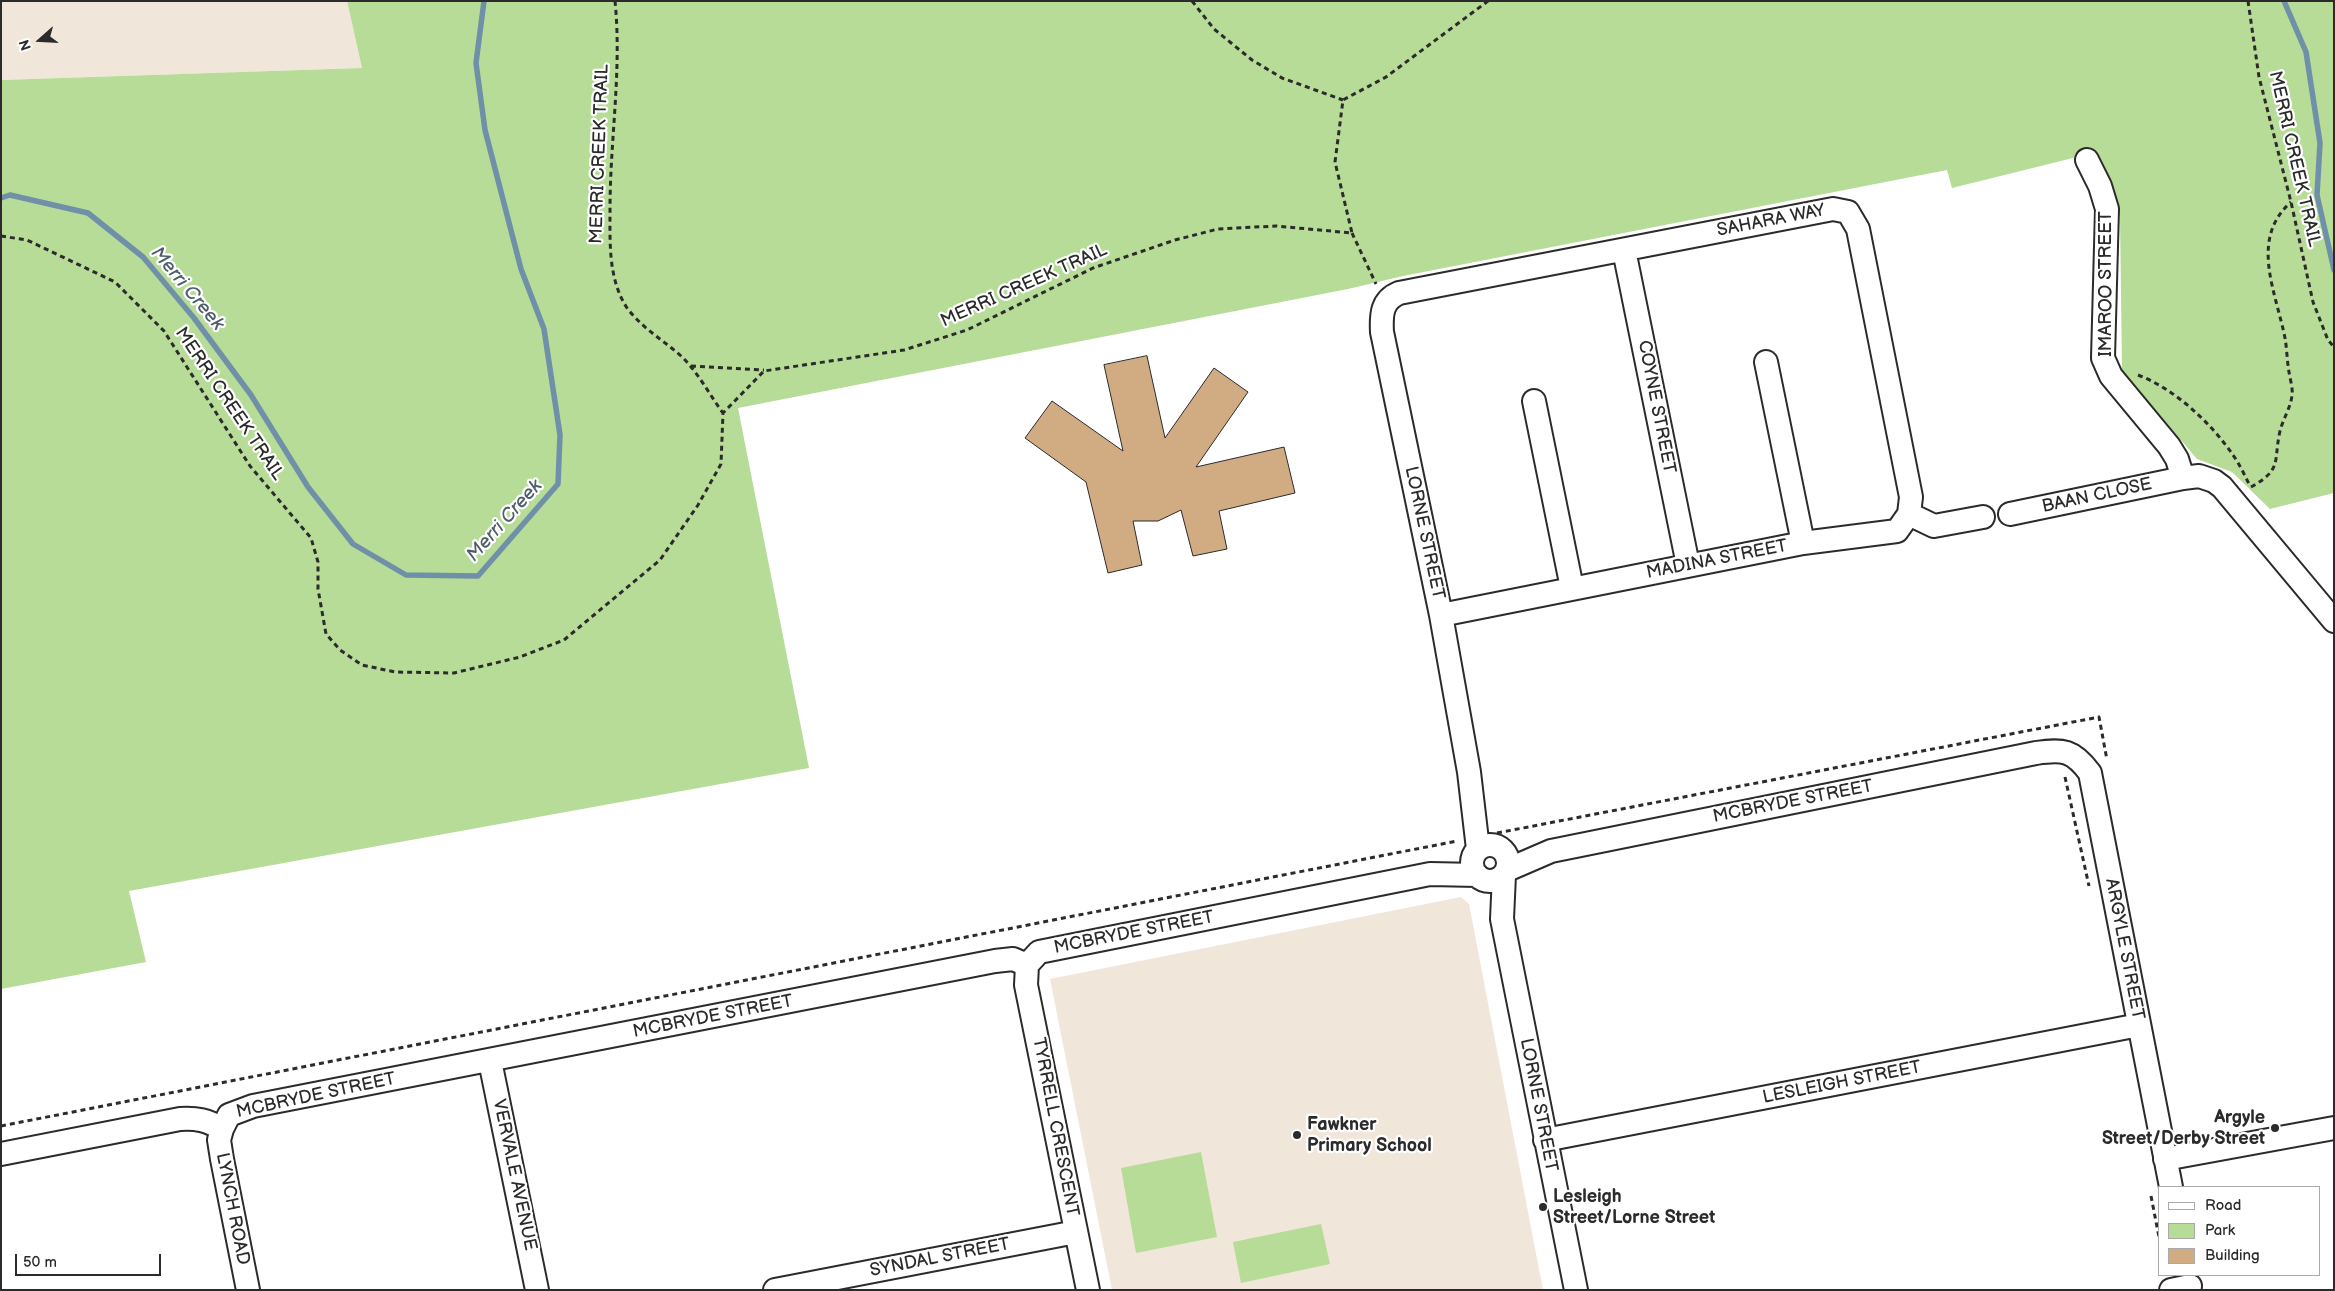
<!DOCTYPE html>
<style>
body{margin:0}
#map{position:relative;width:2335px;height:1291px;overflow:hidden;background:#fff;font-family:"Balsamiq Sans",sans-serif}
canvas{display:block}
.frame{position:absolute;inset:0;border:2px solid #2b2b2b;pointer-events:none}
.legend{position:absolute;left:2158px;top:1186px;width:162px;height:90px;box-sizing:border-box;background:#fff;border:1px solid #aaa;margin:0;padding:6px 9px;list-style:none;font-size:15px;color:#2b2b2b}
.legend li{display:flex;align-items:center;gap:10px;height:25px}
.legend b{width:25px;border:1px solid #aaa}
.north{position:absolute;left:15px;top:15px;width:50px;height:50px;-webkit-text-stroke:4px #fff;paint-order:stroke;rotate:251deg;font-size:14px;font-weight:700;line-height:20px;text-align:center;color:#2b2b2b}
.north::after{content:'';display:block;margin:auto;width:18px;height:22px;background:#2b2b2b;clip-path:polygon(50% 0,100% 100%,50% 72%,0 100%)}
.scale{position:absolute;left:15px;top:1254px;width:146px;height:22px;box-sizing:border-box;border:2px solid #2b2b2b;border-top:0;padding-left:6px;font-size:15px;line-height:18px;white-space:nowrap;color:#2b2b2b;-webkit-text-stroke:4px #fff;paint-order:stroke}
</style>
<div id="map">
<canvas width="2335" height="1291"></canvas>
<div class="frame"></div>
<ul class="legend">
<li><b style="height:6px;background:#fff"></b>Road</li>
<li><b style="height:14px;background:#b6dc97"></b>Park</li>
<li><b style="height:14px;background:#d1ac83"></b>Building</li>
</ul>
<div class="north">N</div>
<div class="scale">50 m</div>
</div>
<script>
const g = document.querySelector('canvas').getContext('2d');
g.lineJoin = 'round';
function paint(path, color) {
  g.fillStyle = color;
  g.fill(path, 'evenodd');
}
function trace(path, color, width, dash) {
  g.strokeStyle = color;
  g.lineWidth = width;
  g.lineCap = dash ? 'butt' : 'round';
  g.setLineDash(dash || []);
  g.stroke(path);
}
function drawText(font, color, halo, rows, align = 'center') {
  g.font = font + ' "Balsamiq Sans",sans-serif';
  g.lineWidth = 4.5;
  g.setLineDash([]);
  g.textBaseline = 'middle';
  g.strokeStyle = halo;
  g.fillStyle = color;
  for (const [text, x, y, turn = 0] of rows) {
    g.save();
    g.translate(x, y);
    g.rotate((+turn || 0) * Math.PI / 180);
    g.textAlign = isNaN(turn) ? turn : align;
    if (halo) g.strokeText(text, 0, 0);
    g.fillText(text, 0, 0);
    g.restore();
  }
}
paint(new Path2D(`
 M1 1H347L362 68 1 80Z
 M1461 897 1469 904 1543 1290H1112L1050 979Z`), '#f1e6da');
paint(new Path2D(`
 M347 1H2334V493L2270 509 2232 472 2197 459 2122 370 2120 216 2097 152 1952 188 1947 170 1403 276 1348 289 738 408 809 768 129 891 146 962 1 989V80L362 68Z
 M1201 1152 1217 1237 1136 1253 1121 1168Z
 M1321 1224 1330 1264 1241 1283 1233 1242Z`), '#b6dc97');
trace(new Path2D(`
 M2284 1 2306 52 2320 143 2317 195 2334 270
 M1 198 10 195 88 213 143 257 194 318 251 395 308 487 353 544 406 575 478 576 558 484 560 435 544 329 521 269 485 130 476 63 484 1`), '#6f90a8', 5.5);
const building = new Path2D(`
 M1147 356 1165 438 1214 368 1248 392 1196 467 1284 447 1295 493 1219 511 1227 549 1193 556 1181 510 1158 521H1133L1142 565 1108 573 1086 482 1025 438 1052 401 1123 451 1104 365Z`);
paint(building, '#d1ac83');
trace(building, '#2b2b2b', 1);
const minor = new Path2D(`
 M2087 160 2100 186 2107 209 2103 358 2111 376 2169 446 2177 459 2183 478
 M1624 250 1688 565
 M1766 362 1803 543
 M1534 401 1572 588
 M1909 514 1934 526 1983 517
 M2010 514 2183 478 2199 476 2214 481 2222 487 2334 621
 M1441 615 1803 543 1897 531 1909 514
 M1472 863a18 18 0 1 1 36 0a18 18 0 1 1-36 0Z
 M1478 849 1469 772 1441 615 1382 332C1381 314 1382 300 1399 293L1833 209 1848 212 1858 229 1911 497 1909 514
 M1507 870 1551 851 2036 753C2063 749 2073 750 2090 773L2171 1187
 M1504 875 1502 919 1576 1290
 M1027 965 1026 985 1088 1290
 M490 1061 537 1290
 M222 1129 219 1140 222 1159 248 1290
 M1545 1140 2139 1025
 M1 1154 180 1119C197 1118 207 1120 222 1129L229 1115 253 1106 995 961 1013 959 1027 965 1039 952 1430 874 1477 875
 M2165 1159 2334 1128
 M775 1290 1076 1232
 M2171 1290 2190 1286`);
trace(minor, '#2b2b2b', 26);
trace(new Path2D(`
 M615 1C622 70 610 140 610 209 610 242 608 279 627 308 642 328 663 340 681 356 698 372 709 394 723 413
 M1192 1 1214 29 1252 60 1282 78 1343 100
 M2248 1 2259 77 2291 202 2313 302 2328 340 2334 347
 M1352 233 1376 284
 M1 236 27 240 115 282 164 331 250 466 311 538 318 562V589L326 634 340 650 362 665 395 672 454 673 520 657 564 640 660 560 698 505 721 464 723 413 764 371 904 350 967 330 1093 268 1175 240 1218 229 1276 226 1352 233 1335 162 1343 100 1386 77 1488 1
 M691 366 764 370
 M2138 375C2175 389 2211 423 2233 455 2240 465 2245 476 2250 486
 M2251 487C2283 469 2273 462 2280 431 2283 419 2291 407 2292 395 2293 388 2290 379 2289 372 2287 361 2287 349 2285 338 2276 292 2249 239 2291 202
 M2065 777 2089 886
 M1497 833 2099 717 2107 760
 M1 1126 1457 841
 M2151 1196 2159 1237`), '#2b2b2b', 3, [5, 4]);
trace(minor, '#fff', 22);
for (const [x, y, r, color] of [
 [2275,1128,5,"#2b2b2b"],
 [1297,1135,5,"#2b2b2b"],
 [1543,1207,5,"#2b2b2b"]
]) {
  const dot = new Path2D();
  dot.arc(x, y, r, 0, 2 * Math.PI);
  g.fillStyle = color;
  g.fill(dot);
  trace(dot, '#fff', 2);
}
drawText('18px', '#2b2b2b', '#fff', [
 ["MERRI CREEK TRAIL",600,154,-88],
 ["MERRI CREEK TRAIL",2294,159,77],
 ["SAHARA WAY",1771,221,-11],
 ["IMAROO STREET",2106,284,-90],
 ["MERRI CREEK TRAIL",1024,286,-24],
 ["MERRI CREEK TRAIL",229,404,56],
 ["COYNE STREET",1656,407,79],
 ["BAAN CLOSE",2097,496,-12],
 ["LORNE STREET",1424,533,78],
 ["MADINA STREET",1717,560,-11],
 ["MCBRYDE STREET",1793,802,-11],
 ["MCBRYDE STREET",1134,933,-11],
 ["ARGYLE STREET",2124,949,79],
 ["MCBRYDE STREET",713,1017,-11],
 ["LESLEIGH STREET",1842,1083,-11],
 ["MCBRYDE STREET",316,1096,-12],
 ["LORNE STREET",1538,1105,79],
 ["TYRRELL CRESCENT",1055,1127,79],
 ["VERVALE AVENUE",514,1175,78],
 ["LYNCH ROAD",232,1209,79],
 ["SYNDAL STREET",940,1258,-11]
]);
drawText('bold 18px', '#2b2b2b', '#fff', [
 ["Argyle",2265,1118,"right"],
 ["Street/Derby Street",2265,1139,"right"],
 ["Fawkner",1307,1125],
 ["Primary School",1307,1146],
 ["Lesleigh",1553,1197],
 ["Street/Lorne Street",1553,1218]
], 'left');
drawText('italic 19px', '#4d5d6a', '#fff', [
 ["Merri Creek",187,289,50],
 ["Merri Creek",505,521,-48]
]);
</script>
